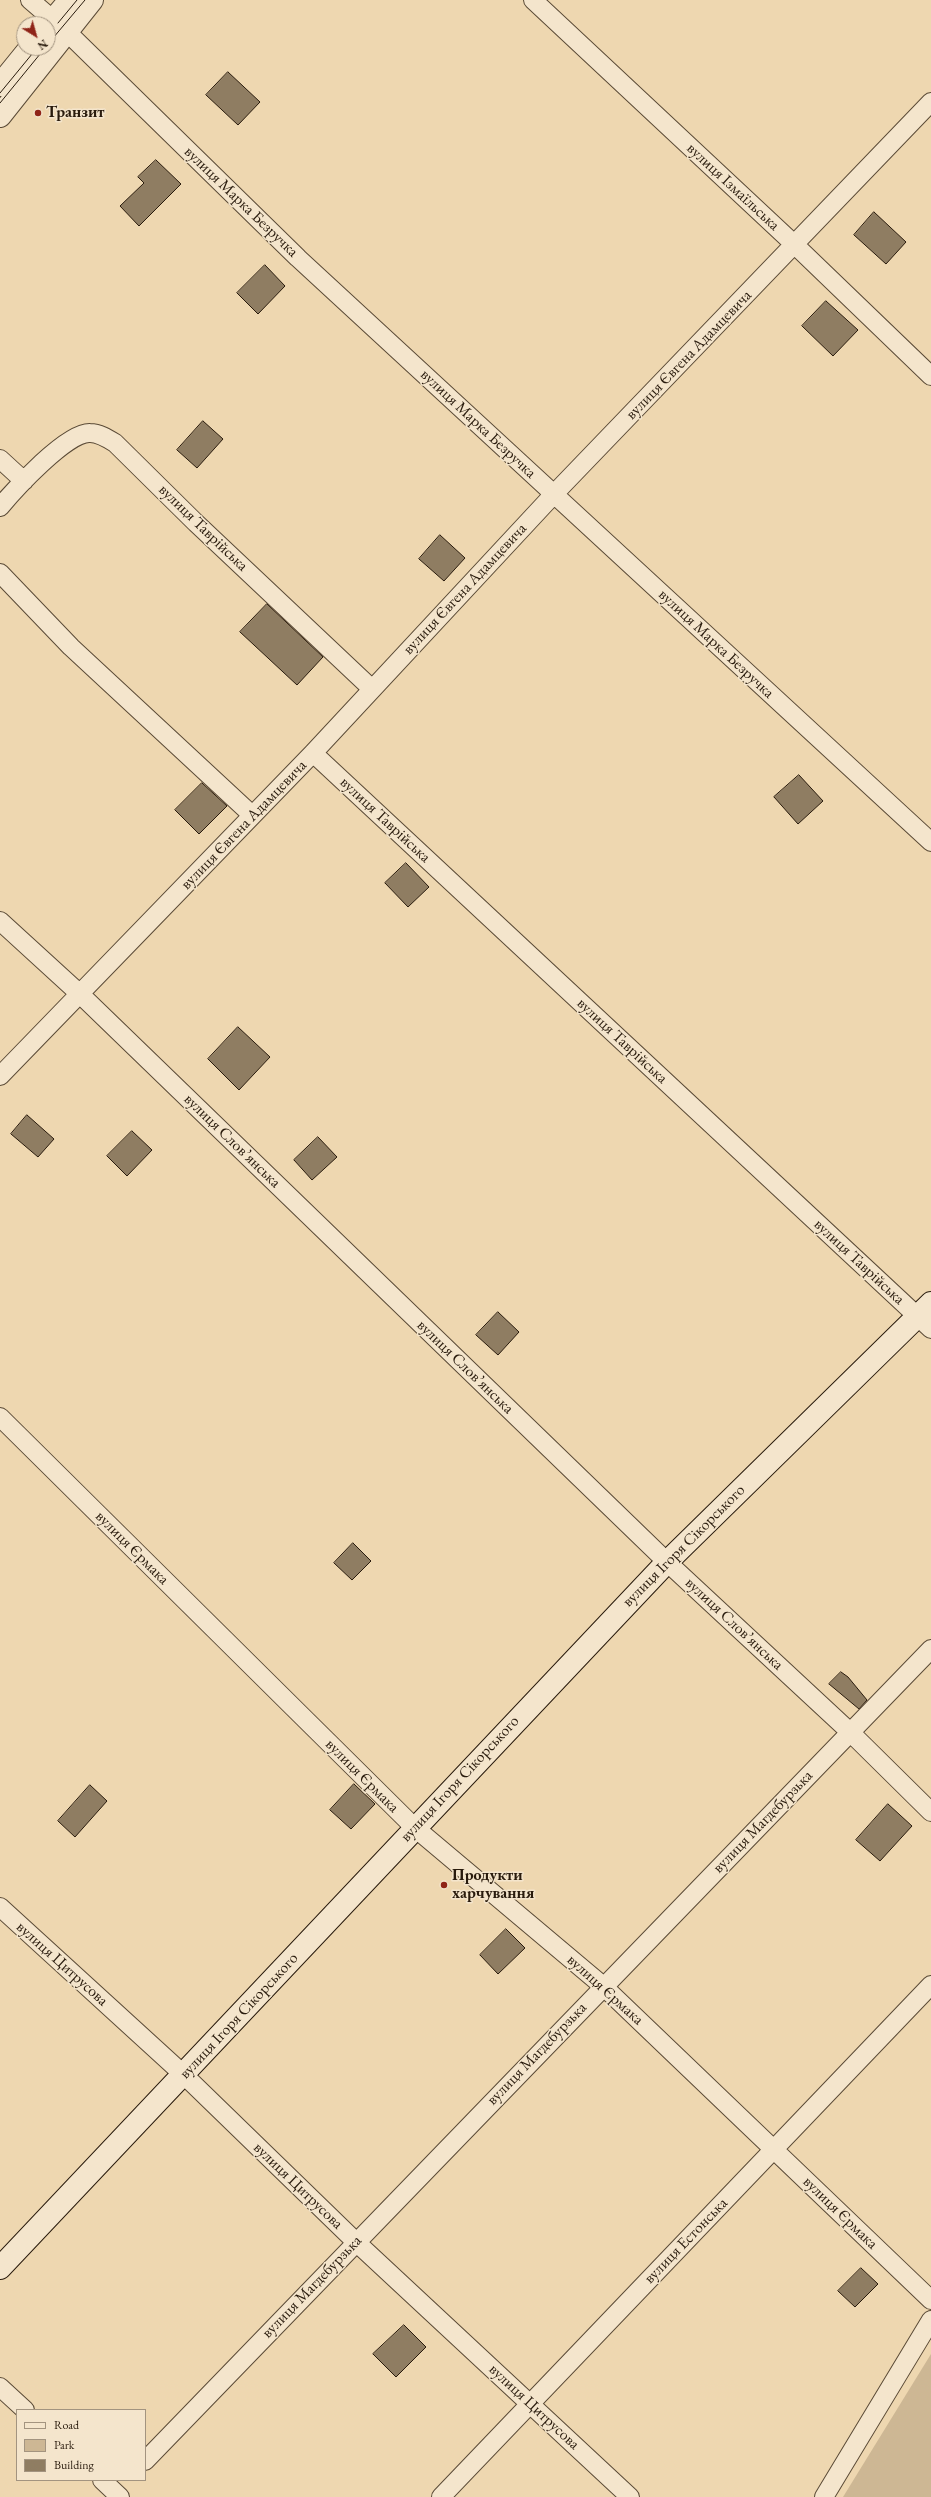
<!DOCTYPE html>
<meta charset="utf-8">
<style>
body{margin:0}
#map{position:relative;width:931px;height:2497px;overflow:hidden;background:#eed7b0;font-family:"EB Garamond",serif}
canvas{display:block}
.legend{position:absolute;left:16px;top:2409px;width:130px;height:72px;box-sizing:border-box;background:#f4e5cc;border:1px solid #a39480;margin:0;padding:5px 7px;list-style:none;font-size:12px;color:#291b0d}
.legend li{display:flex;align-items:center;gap:8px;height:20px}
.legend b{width:20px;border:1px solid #a39480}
.north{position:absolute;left:16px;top:16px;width:40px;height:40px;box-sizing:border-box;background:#f4e5cc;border:1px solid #a39480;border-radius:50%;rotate:143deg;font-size:11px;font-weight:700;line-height:16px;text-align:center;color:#291b0d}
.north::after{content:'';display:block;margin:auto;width:14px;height:18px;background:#8f2418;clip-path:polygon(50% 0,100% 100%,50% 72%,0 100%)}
</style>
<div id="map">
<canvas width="931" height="2497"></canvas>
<ul class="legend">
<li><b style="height:5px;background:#f4e5cc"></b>Road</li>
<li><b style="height:11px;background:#cdb794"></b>Park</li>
<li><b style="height:11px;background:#8f7d62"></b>Building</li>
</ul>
<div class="north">N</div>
</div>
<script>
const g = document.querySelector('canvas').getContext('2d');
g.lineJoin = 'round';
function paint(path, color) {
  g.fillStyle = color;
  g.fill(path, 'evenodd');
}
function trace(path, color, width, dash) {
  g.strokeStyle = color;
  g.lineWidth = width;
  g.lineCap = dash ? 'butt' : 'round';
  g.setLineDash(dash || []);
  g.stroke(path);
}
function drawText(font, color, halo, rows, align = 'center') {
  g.font = font + ' "EB Garamond",serif';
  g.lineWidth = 3;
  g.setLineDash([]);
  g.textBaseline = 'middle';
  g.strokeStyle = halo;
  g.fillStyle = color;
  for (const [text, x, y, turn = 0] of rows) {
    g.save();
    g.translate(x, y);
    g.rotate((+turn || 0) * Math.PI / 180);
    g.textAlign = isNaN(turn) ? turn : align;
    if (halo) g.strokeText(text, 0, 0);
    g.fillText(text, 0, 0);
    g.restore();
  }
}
paint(new Path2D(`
 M931 2354V2497H843Z`), '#cdb794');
const building = new Path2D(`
 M228 72 260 102 238 125 206 95Z
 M156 160 181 184 139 226 120 206 144 183 138 177Z
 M874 212 906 242 886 264 854 235Z
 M265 265 285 286 258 314 237 293Z
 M826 301 858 330 833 356 802 326Z
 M203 421 223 439 197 468 177 450Z
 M440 535 465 558 444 581 419 559Z
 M267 604 323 657 297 685 240 632Z
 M799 775 823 801 798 824 774 797Z
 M202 783 227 806 199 834 175 810Z
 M406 863 429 887 408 907 385 883Z
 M238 1027 270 1057 239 1090 208 1059Z
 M27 1115 54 1139 38 1157 11 1134Z
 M132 1131 152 1150 127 1176 107 1156Z
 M318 1137 337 1157 312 1180 294 1160Z
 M498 1312 519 1332 498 1355 476 1335Z
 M353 1543 371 1561 352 1580 334 1563Z
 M841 1672 848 1677 867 1700 859 1709 829 1684Z
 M354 1784 375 1804 351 1829 330 1810Z
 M90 1785 107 1801 75 1837 58 1821Z
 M888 1804 912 1826 880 1861 856 1840Z
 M506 1929 525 1948 498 1974 480 1955Z
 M861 2268 878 2284 855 2307 838 2291Z
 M404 2325 426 2347 396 2377 373 2354Z`);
paint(building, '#8f7d62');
trace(building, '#291b0d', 1);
const minor = new Path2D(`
 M30 0 66 31 298 258 931 842
 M533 0 795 245 931 376
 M0 459 24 481
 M0 507C15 489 67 432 90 433 99 433 107 438 115 443L196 523 372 689
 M0 573 71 647 252 815
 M313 753 931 1329
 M0 921 81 995 667 1562 850 1732 931 1812
 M0 1076 313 753 554 494 931 102
 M0 1417 414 1827 603 1986 931 2300
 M0 1907 184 2075 356 2242 630 2497
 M0 2387 25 2410
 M145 2461 931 1649
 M102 2480 120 2497
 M441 2497 931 1985
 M824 2497 931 2320`);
const tertiary = new Path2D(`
 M48 26 70 0
 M0 85 30 48
 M0 116 92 0`);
const secondary = new Path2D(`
 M0 2268 667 1562 931 1303`);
trace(minor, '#5a4a36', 20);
trace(tertiary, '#5a4a36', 24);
trace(secondary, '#291b0d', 24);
trace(minor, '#f4e5cc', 18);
trace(tertiary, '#f4e5cc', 22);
trace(secondary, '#f4e5cc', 22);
trace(new Path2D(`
 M58 23 77 0
 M48 44 85 0
 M0 93 37 48
 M0 103 45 48`), '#291b0d', 1);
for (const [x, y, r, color] of [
 [38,113,4,"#8f2418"],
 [444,1885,4,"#8f2418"]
]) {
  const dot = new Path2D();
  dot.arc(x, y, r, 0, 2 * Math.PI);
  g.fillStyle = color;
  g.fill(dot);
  trace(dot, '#f4e5cc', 1.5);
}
drawText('bold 16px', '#291b0d', '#f4e5cc', [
 ["Транзит",46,113],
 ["Продукти",452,1876],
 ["харчування",452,1894]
], 'left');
drawText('16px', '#291b0d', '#f4e5cc', [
 ["вулиця Ізмаїльська",733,187,43],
 ["вулиця Марка Безручка",241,202,44],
 ["вулиця Євгена Адамцевича",689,355,-46],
 ["вулиця Марка Безручка",478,424,43],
 ["вулиця Таврійська",203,528,44],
 ["вулиця Євгена Адамцевича",465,589,-47],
 ["вулиця Марка Безручка",716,644,43],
 ["вулиця Таврійська",385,820,43],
 ["вулиця Євгена Адамцевича",244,825,-46],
 ["вулиця Таврійська",622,1041,43],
 ["вулиця Слов’янська",232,1141,44],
 ["вулиця Таврійська",859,1262,43],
 ["вулиця Слов’янська",465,1367,44],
 ["вулиця Ігоря Сікорського",684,1546,-45],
 ["вулиця Єрмака",132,1548,45],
 ["вулиця Слов’янська",734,1624,43],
 ["вулиця Єрмака",362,1776,45],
 ["вулиця Ігоря Сікорського",460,1779,-47],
 ["вулиця Магдебурзька",763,1822,-46],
 ["вулиця Цитрусова",62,1964,42],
 ["вулиця Єрмака",605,1990,42],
 ["вулиця Ігоря Сікорського",239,2016,-47],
 ["вулиця Магдебурзька",537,2054,-46],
 ["вулиця Цитрусова",298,2186,44],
 ["вулиця Єрмака",840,2213,44],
 ["вулиця Естонська",686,2241,-46],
 ["вулиця Магдебурзька",312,2287,-46],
 ["вулиця Цитрусова",534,2407,43]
]);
</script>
